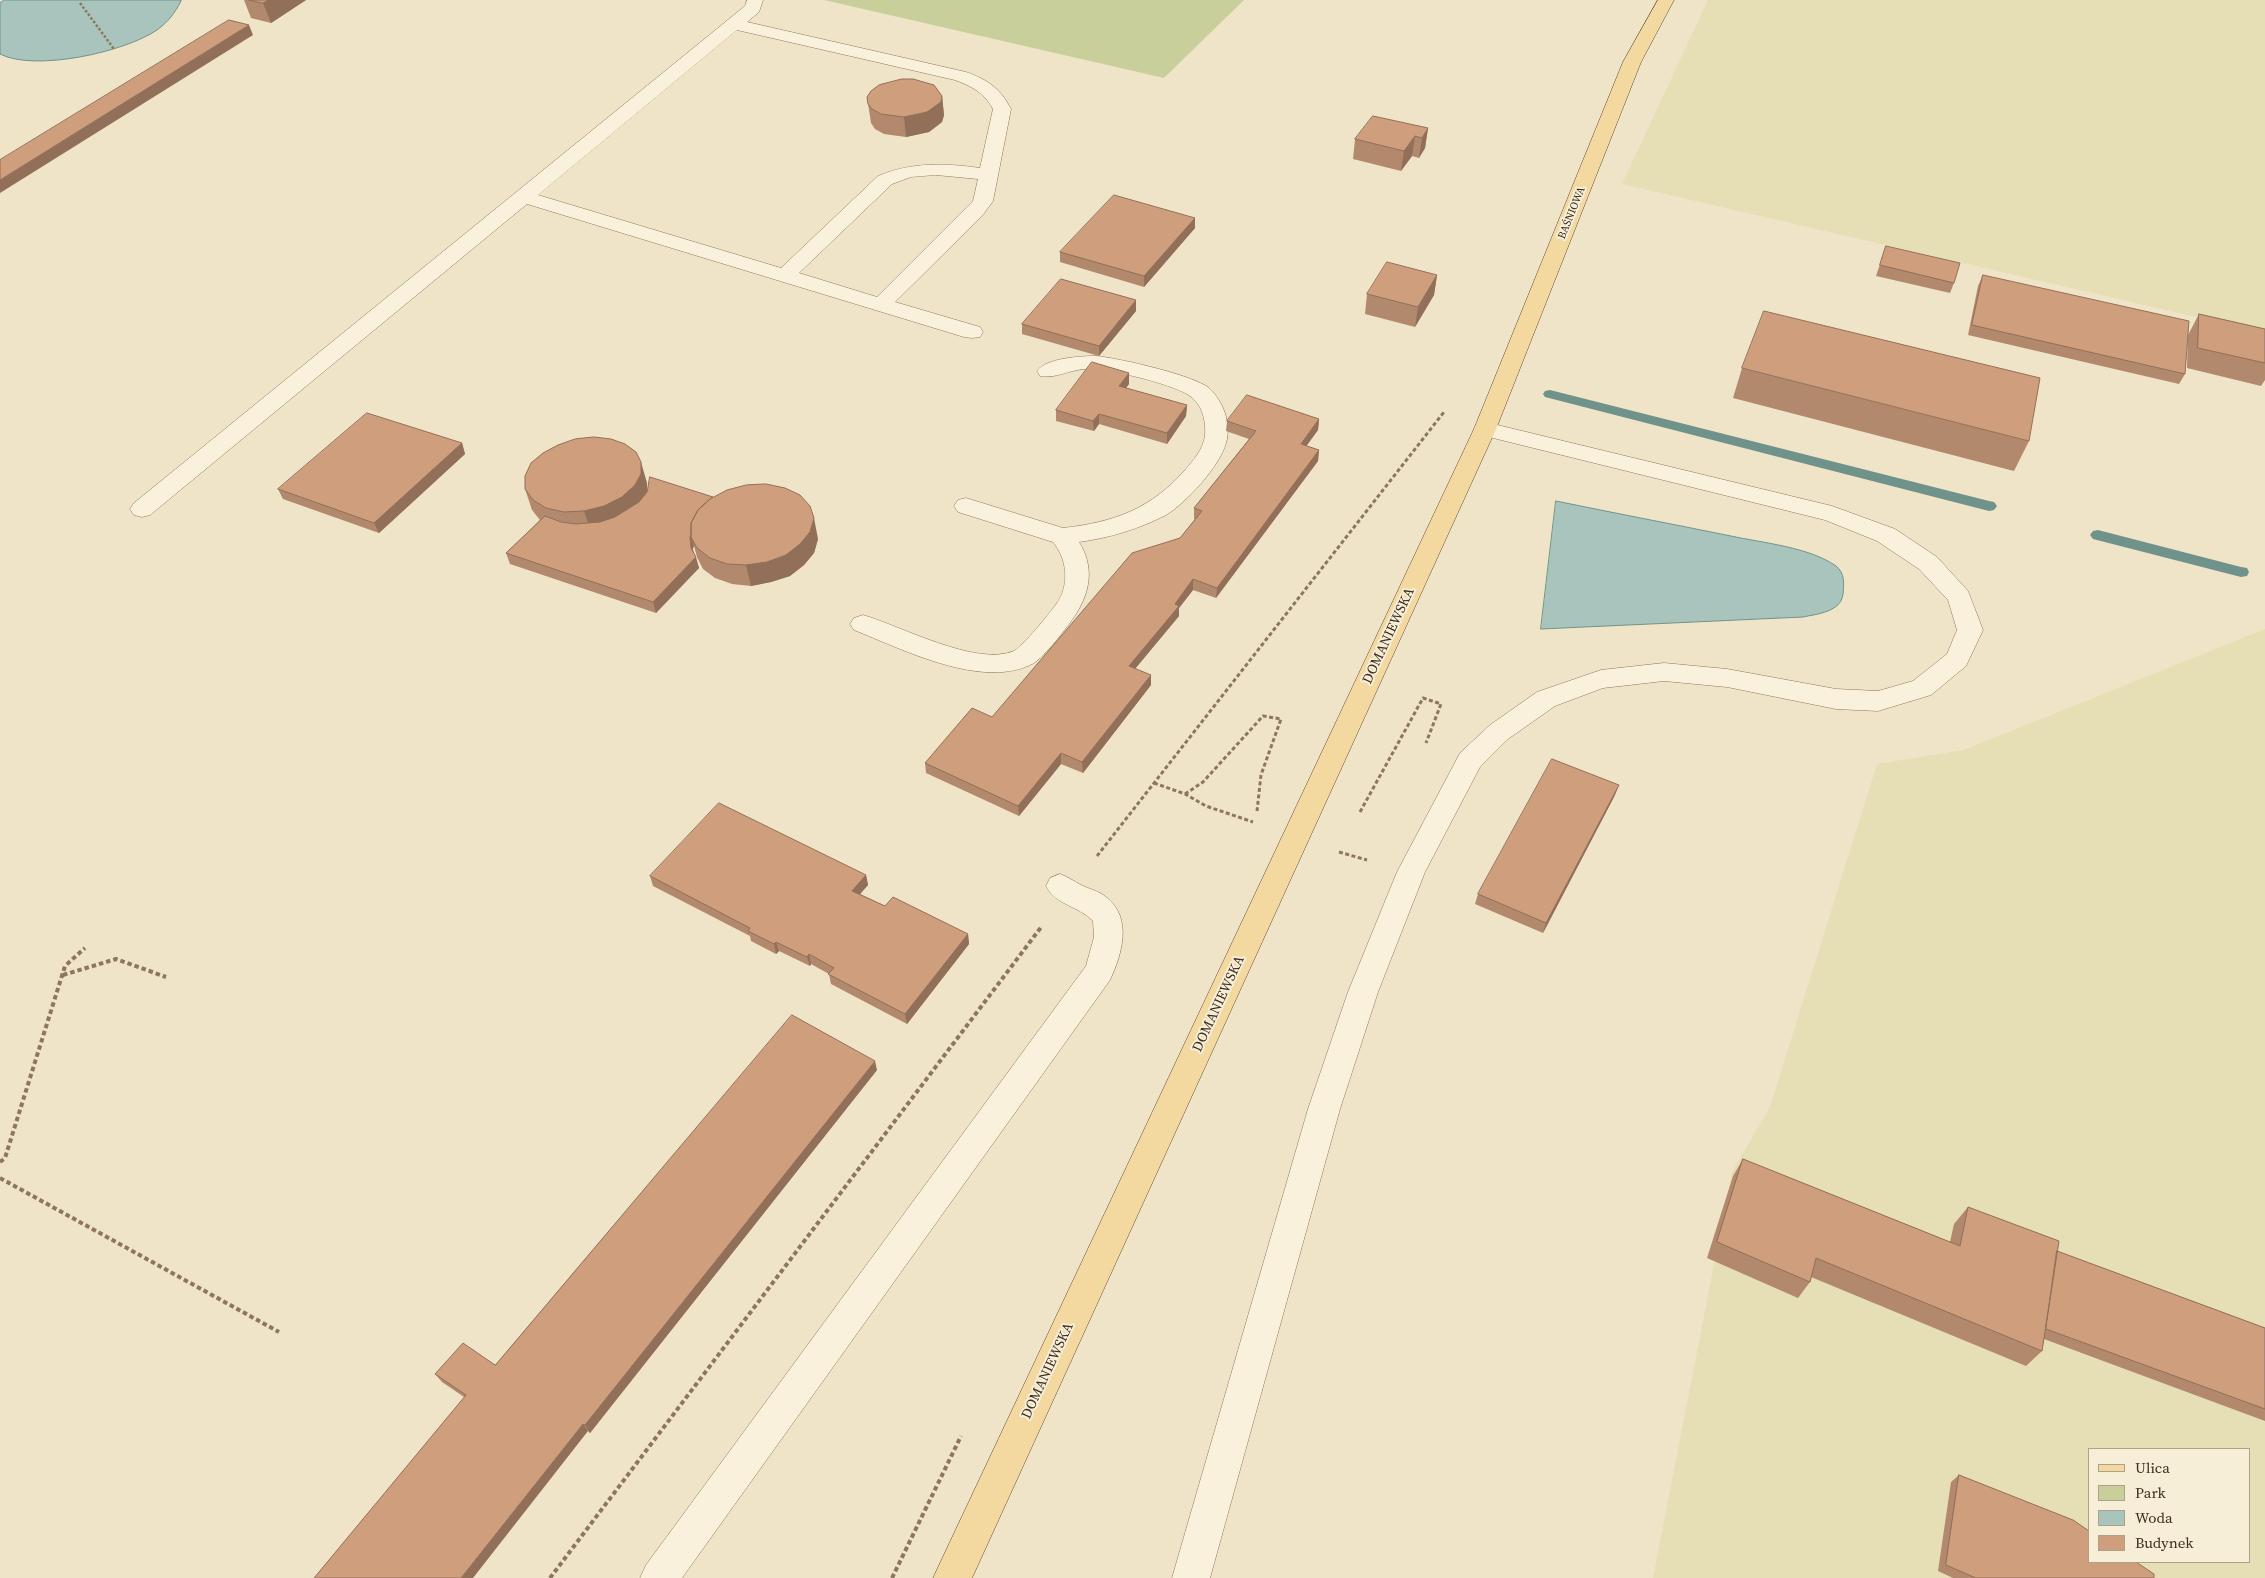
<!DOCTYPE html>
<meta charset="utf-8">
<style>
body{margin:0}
#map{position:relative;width:2265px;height:1578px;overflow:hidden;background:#f0e4c8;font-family:"Source Serif 4",serif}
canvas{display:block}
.legend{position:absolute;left:2088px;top:1448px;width:162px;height:115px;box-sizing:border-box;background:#f7eed8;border:1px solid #ada18e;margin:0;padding:6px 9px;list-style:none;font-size:15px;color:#3d2e20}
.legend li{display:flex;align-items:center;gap:10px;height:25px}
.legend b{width:25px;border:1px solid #ada18e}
</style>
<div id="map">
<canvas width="2265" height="1578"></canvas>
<ul class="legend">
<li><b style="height:6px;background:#f3d9a0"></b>Ulica</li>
<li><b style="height:14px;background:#c9cf9b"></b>Park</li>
<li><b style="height:14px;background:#a9c4bc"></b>Woda</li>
<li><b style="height:14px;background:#cf9f7d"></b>Budynek</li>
</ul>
</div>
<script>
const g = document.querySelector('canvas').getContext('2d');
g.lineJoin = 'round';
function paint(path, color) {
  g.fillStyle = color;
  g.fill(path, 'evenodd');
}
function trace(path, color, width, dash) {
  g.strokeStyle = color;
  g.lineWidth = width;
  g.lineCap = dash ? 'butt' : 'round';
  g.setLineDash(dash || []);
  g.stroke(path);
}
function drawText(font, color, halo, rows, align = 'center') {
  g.font = font + ' "Source Serif 4",serif';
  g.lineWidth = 4;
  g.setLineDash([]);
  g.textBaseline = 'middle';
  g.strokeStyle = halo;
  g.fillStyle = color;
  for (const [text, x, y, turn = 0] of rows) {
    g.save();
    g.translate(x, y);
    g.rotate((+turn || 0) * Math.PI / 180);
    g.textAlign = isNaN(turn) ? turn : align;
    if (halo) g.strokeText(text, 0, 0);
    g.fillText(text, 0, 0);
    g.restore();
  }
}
paint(new Path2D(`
 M1708 0H2265V333L1622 184Z
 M2265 629V1578H1653L1732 1172 1770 1107 1877 764 1964 750ZM2089 1449H2249V1562H2089Z`), '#e6deb5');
paint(new Path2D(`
 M824 0H1244L1164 78Z`), '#c9cf9b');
const water = new Path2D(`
 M5 0H181V1C175 13 168 22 157 30 125 52 35 72 0 54V3Z
 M1556 501C1614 513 1672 524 1731 536 1763 543 1809 547 1836 566 1845 573 1844 584 1843 594 1841 612 1817 614 1803 617L1541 629Z`);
paint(water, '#a9c4bc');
trace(water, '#6f938a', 1);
paint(new Path2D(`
 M1550 390 1989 501 1994 502 1997 506 1994 510 1989 511 1545 397 1543 394 1545 391Z
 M2098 530 2241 567 2247 568 2249 572 2247 576 2241 577 2093 539 2090 535 2093 531Z`), '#6f938a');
const minor = new Path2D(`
 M747 0H763L759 12 747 22 966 72C987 79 1001 89 1011 109L993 201 982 216 895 302 980 327 983 332 980 337 972 338 964 337 527 204 150 515 142 517 134 515 130 509 134 503 745 6ZM737 30 955 80C971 86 985 93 993 109L980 168C944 163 912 162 878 176L781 268 538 195ZM936 175 978 179 973 201 877 297 799 273 892 184 911 177Z
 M1096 356C1118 358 1193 375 1209 388 1223 401 1232 424 1226 443 1220 466 1186 503 1166 515 1139 529 1109 538 1079 542 1094 566 1091 590 1076 614 1069 625 1044 657 1034 663 984 691 902 649 854 630L850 624 854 618 863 615C901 626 976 667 1014 651 1023 646 1051 612 1057 603 1070 584 1067 559 1053 542L958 512 954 506 958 500 966 498 1063 528C1115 522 1151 509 1186 469 1197 456 1207 444 1205 426 1204 413 1199 401 1187 394 1168 383 1107 368 1085 369 1069 370 1055 379 1040 376L1037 371C1046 358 1081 356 1096 356Z
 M1485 422 1832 506 1895 529 1937 557 1968 591 1983 630 1966 666 1931 695 1878 711 1836 709 1727 687 1664 681 1603 688 1555 706 1508 739 1480 767 1425 872 1378 992 1340 1109 1210 1578H1172L1308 1109 1348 992 1397 872 1460 753 1490 725 1537 692 1601 670 1664 663 1727 669 1836 689 1878 691 1913 681 1947 654 1957 630 1948 600 1919 569 1877 541 1825 520 1477 434 1474 429 1477 424Z
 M1060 874C1068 877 1074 881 1081 885 1089 889 1099 891 1106 897 1133 918 1122 954 1110 980L682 1578H640L646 1565 1086 966 1094 937 1093 921C1079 906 1055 905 1046 886L1050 878Z`);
const major = new Path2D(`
 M1658 0H1674L1641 62 1496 429 972 1578H933L1474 429 1623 62Z`);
trace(minor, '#8d765c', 1);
trace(major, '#5b4430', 1);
trace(new Path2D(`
 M80 3 114 49`), '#8d765c', 2.5, [2.5, 2]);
trace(new Path2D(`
 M1154 783 1185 794 1206 806 1253 822
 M1185 794 1203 782 1263 716 1281 719 1261 775 1257 811
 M1360 812 1423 698 1441 704 1426 743
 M1339 852 1367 860
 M1097 856 1444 412`), '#8d765c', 3, [4, 2.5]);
trace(new Path2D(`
 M63 975 116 959 166 977
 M0 1162 5 1158 65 966 85 948
 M0 1178 279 1332
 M550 1578 1042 926
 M892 1578 961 1436`), '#8d765c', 4, [4.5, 3]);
paint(minor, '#faf1dc');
paint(major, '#f3d9a0');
paint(new Path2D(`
 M244 0H306L271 23 251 18Z
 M942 96 944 115 942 122 929 132 906 137 884 134 875 129 871 123 867 97Z
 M1428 128 1425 148 1419 158 1412 156 1401 171 1353 159 1355 139Z
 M1195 218V228L1144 287 1060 262V252Z
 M1886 246 1954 283 1950 293 1876 276Z
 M1437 275 1434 295 1415 327 1365 314 1367 294Z
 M1983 275 2185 374 2179 384 1968 335 1978 286Z
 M1136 311 1099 356 1022 334V324Z
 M2199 314 2265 329V380L2261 386 2187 368 2188 335Z
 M1742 368 2029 441 2014 471 1733 398Z
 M1129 384 1126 388 1187 405 1186 416 1167 444 1099 424 1094 431 1056 421V410Z
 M1319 419 1318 430 1306 446 1319 450 1318 461 1216 598 1193 590 1179 608V616L1135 669 1151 685 1083 773 1061 764 1019 816 926 773 925 763 992 717 1180 538 1195 519H1194V508L1249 439 1226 431 1227 421Z
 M462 443 465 454 379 533 283 499 278 489Z
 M647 483V492L818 539 814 553 804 565 790 576 771 582 751 586 732 584 715 578 703 569 697 557 694 546 693 548V552L699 568 656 613 510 564 506 553 540 520 532 510 525 489Z
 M1615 795 1543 933 1475 904 1478 894Z
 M866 875 868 885 860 894 885 906 968 934 969 944 907 1024 831 984 829 974 811 964 810 966 779 951 776 954 751 941 750 936 653 886 650 876Z
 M877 1070 590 1433 588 1431 464 1397 442 1382 435 1374 495 1365Z
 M1743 1159 1950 1242 1954 1224 1968 1207 2057 1251 2265 1328V1421L2044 1339 2042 1351 2026 1366 1811 1277 1810 1282 1798 1298 1707 1258 1733 1176Z
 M1959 1475 2154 1578H1953L1938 1571 1951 1482Z`), '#b2896c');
paint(new Path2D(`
 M269 0H306L271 23 263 3Z
 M249 25 253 35 0 193V180Z
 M942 96 944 115 942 122 929 132 906 137 904 117Z
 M1428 128 1425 148 1419 158 1422 138Z
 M1415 136 1412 156 1401 171 1404 151Z
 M1195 218V228L1144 287V276Z
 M1437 275 1434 295 1415 327 1418 307Z
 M1136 300V311L1099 356V346Z
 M1129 373V384L1119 397V386Z
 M1187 405 1186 416 1167 444V433Z
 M1099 414V424L1094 431 1093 421Z
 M1319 419 1318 430 1300 455 1301 444Z
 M462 443 465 454 379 533 374 523Z
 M1319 450 1318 461 1216 598 1217 588Z
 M641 462 647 483V494L641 506 591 532 584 511Z
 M814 518 818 539 814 553 804 565 790 576 771 582 751 586 746 565Z
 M697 522 691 537 694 546 693 548 694 558 691 548 690 537Z
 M696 557 699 568 656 613 653 602Z
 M1193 579V590L1179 608V616L1129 676V666Z
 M1151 675V685L1083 773 1082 762Z
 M1061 753V764L1019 816 1018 806Z
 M1619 785 1615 795 1543 933 1546 923Z
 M866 875 868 885 854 901 852 891Z
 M968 934 969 944 907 1024 905 1014Z
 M776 942 779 951 776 954 774 944Z
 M809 954 811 964 810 966 807 957Z
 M875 1061 877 1070 590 1433 585 1425Z
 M583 1424 588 1431 473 1578H461Z`), '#916f58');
const building = new Path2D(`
 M249 0H269L263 3Z
 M229 20 249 25 0 180V160Z
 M902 79H913L934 85 942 96 941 102 927 112 904 117 881 114 872 109 868 104 867 97 871 91 879 85Z
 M1373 116 1428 128 1422 138 1415 136 1404 151 1355 139Z
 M1114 195 1195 218 1144 276 1060 252Z
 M1886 246 1960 263 1954 283 1880 265Z
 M1387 262 1437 275 1418 307 1367 294Z
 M1983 275 2189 321 2185 374 1972 325Z
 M1061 279 1136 300 1099 346 1022 324Z
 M1764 311 2040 378 2029 441 1742 368Z
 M2199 314 2265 329V363L2198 348Z
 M1092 362 1129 373 1119 386 1187 405 1167 433 1099 414 1093 421 1056 410Z
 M1247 395 1319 419 1301 444 1319 450 1217 588 1193 579 1175 604 1179 606 1129 666 1151 675 1082 762 1061 753 1018 806 925 763 972 708 992 717 1132 553 1180 538 1202 511 1194 508 1256 431 1227 421Z
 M367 413 462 443 374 523 278 489Z
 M594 437 611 439 625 444 636 452 641 462V474L635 485 622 497 604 506 584 511 564 512 546 508 533 500 525 489V476L531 463 543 453 558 445 575 439Z
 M650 477 713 497 710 499 698 510 691 523V534L690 537 691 548 696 557 653 602 506 553 545 516 561 522 576 524 600 522 615 517 639 502 647 492Z
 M766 484 785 488 800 495 810 506 814 518 810 532 800 544 786 555 767 562 746 565 727 564 710 558 697 548 691 537V523L698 510 710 499 727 490 746 485Z
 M1552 759 1619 785 1546 923 1478 894Z
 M719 803 866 875 852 891 885 906 893 897 968 934 905 1014 828 974 834 968 809 954 807 957 776 942 774 944 748 931 750 928 650 876Z
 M792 1015 875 1061 585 1425 583 1424 461 1578H314L466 1395 435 1374 463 1343 495 1365Z
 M1743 1159 1960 1246 1968 1207 2059 1241 2042 1351 1816 1258 1810 1282 1717 1242Z
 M2057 1251 2265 1328V1409L2046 1329Z
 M1959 1475 2073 1520 2089 1531V1562H2136L2154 1574V1578H1976L1946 1565Z`);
paint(building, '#cf9f7d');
trace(building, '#916f58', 1);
drawText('11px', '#3d2e20', '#f7eed8', [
 ["BAŚNIOWA",1572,213,-68]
]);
drawText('14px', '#3d2e20', '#f7eed8', [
 ["DOMANIEWSKA",1389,636,-65],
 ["DOMANIEWSKA",1219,1004,-65],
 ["DOMANIEWSKA",1048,1371,-65]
]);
</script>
